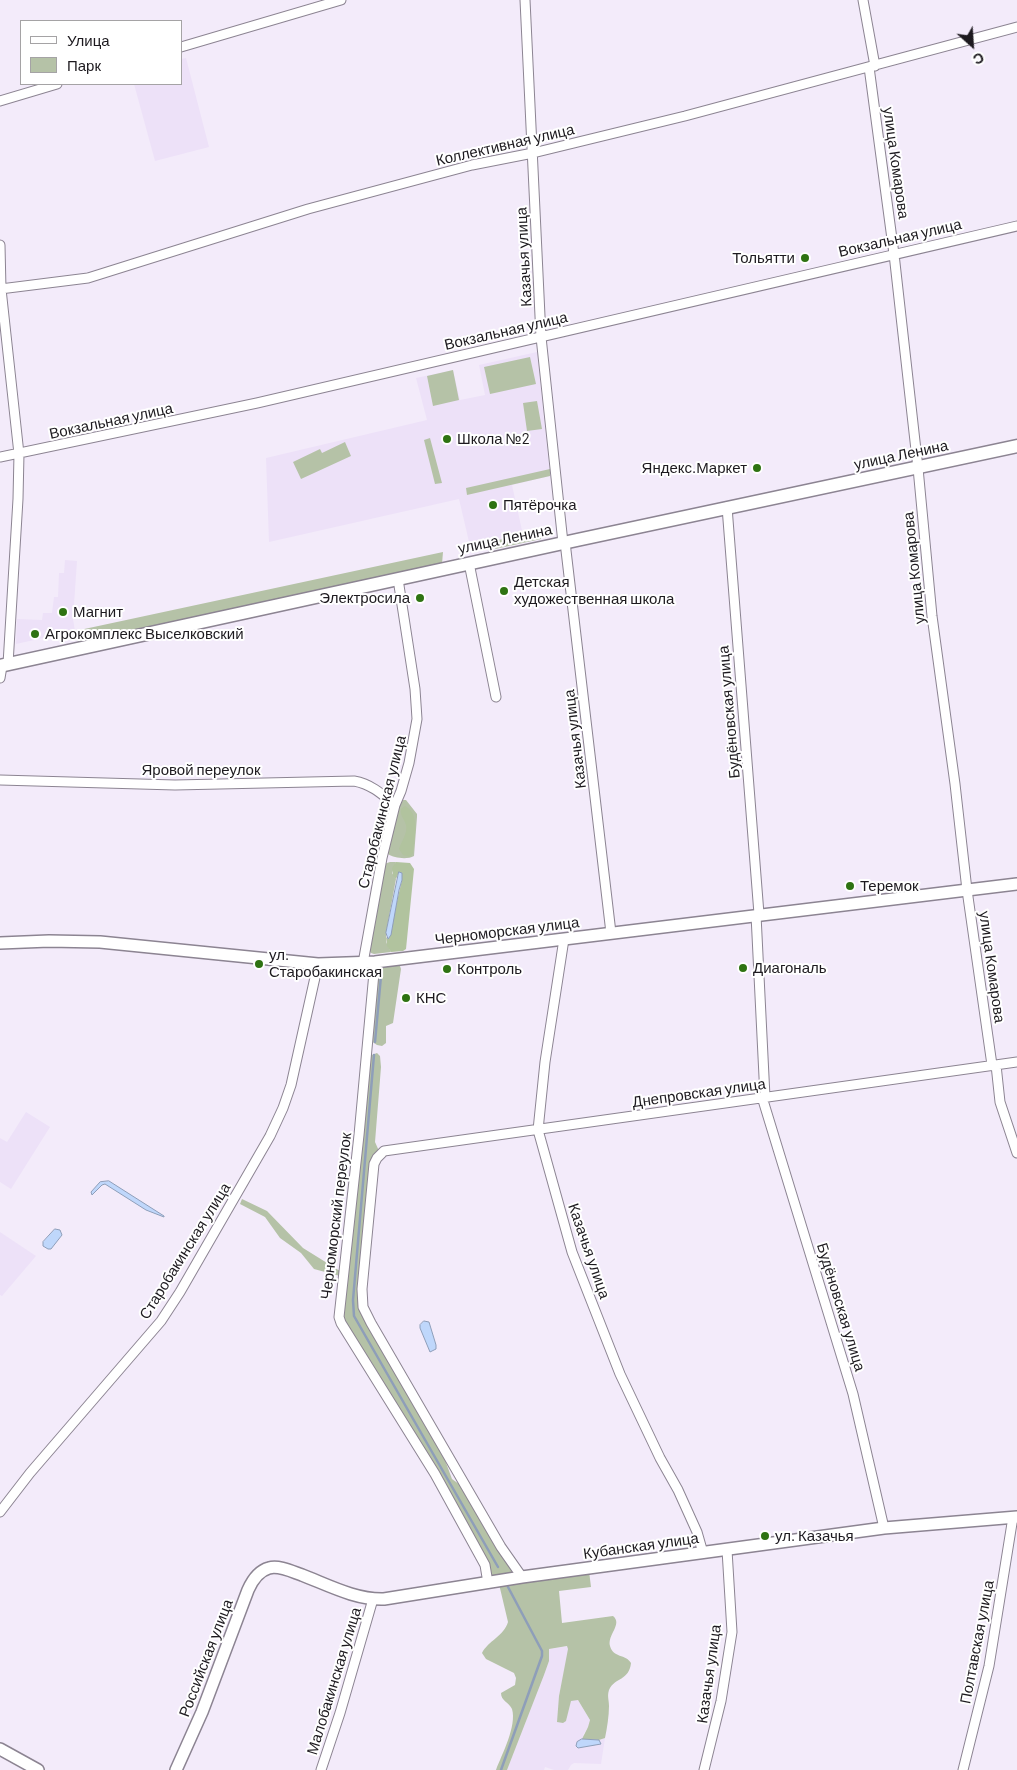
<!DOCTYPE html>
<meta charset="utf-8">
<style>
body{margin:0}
#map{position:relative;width:1017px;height:1770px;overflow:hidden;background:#f3ebfa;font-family:Barlow,sans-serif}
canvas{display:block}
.legend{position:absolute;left:20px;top:20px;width:162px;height:65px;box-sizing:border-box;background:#fff;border:1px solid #a5a3a5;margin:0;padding:6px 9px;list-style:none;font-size:15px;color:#1d1a1f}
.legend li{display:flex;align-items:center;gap:10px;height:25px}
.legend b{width:25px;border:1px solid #a5a3a5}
.north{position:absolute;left:947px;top:20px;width:50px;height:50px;-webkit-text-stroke:4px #fff;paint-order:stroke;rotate:154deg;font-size:14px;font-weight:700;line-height:20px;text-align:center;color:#1d1a1f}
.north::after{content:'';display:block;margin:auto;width:18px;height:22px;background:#1d1a1f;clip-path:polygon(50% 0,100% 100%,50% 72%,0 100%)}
</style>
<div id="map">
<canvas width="1017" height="1770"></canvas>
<ul class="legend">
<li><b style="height:6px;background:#fff"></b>Улица</li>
<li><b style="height:14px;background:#b5c2a7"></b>Парк</li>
</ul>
<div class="north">С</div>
</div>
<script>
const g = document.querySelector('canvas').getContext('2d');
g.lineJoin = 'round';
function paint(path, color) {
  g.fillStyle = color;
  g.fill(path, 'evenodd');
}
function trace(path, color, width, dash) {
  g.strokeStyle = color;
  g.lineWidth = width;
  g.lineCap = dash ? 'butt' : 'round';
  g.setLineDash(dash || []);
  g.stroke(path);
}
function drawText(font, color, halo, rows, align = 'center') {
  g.font = font + ' Barlow,sans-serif';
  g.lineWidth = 4;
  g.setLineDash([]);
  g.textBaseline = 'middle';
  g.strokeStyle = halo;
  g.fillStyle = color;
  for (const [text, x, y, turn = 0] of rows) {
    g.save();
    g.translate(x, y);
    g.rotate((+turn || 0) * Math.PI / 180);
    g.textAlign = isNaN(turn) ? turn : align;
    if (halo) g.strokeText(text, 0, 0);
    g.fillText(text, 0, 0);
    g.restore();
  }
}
paint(new Path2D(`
 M186 58 209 147 155 161 134 84H181V59Z
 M537 352 550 476 512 485 523 535 470 546 459 499 269 542 266 458 427 420 416 378 453 370 460 400 485 395 479 365Z
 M65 560 77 561 73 619 75 631 16 644 17 619 42 620 43 613H52L54 597H58L59 573H64Z
 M26 1112 50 1127 11 1189 0 1182V1138L7 1142Z
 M0 1232 36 1256 2 1296 0 1295Z
 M568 1646V1654L559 1696 566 1721 571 1700H578L590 1720 588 1727 583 1735 599 1740 605 1738 601 1764 574 1763 571 1765 568 1770H554L545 1767 544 1770H507L544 1675 549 1661V1649Z`), '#ede1f8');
paint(new Path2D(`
 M530 357 536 384 490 394 484 367Z
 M453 370 459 400 433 406 427 376Z
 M537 401 542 429 527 431 523 403Z
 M430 438 442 483 435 484 424 440Z
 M345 442 351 456 301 479 293 462 320 449 322 453Z
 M550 469V476L467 495 466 488Z
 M539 532 541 539 495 549 493 541Z
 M443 552 442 564 78 642 75 631Z
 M403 800H406L417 814V817L414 856C407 860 394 858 388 854L398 808Z
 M390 862H396L392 873 396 879 386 933V942L391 952 374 954 371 953 369 950 384 864Z
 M396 964 400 966 401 969 393 1023 386 1026V1043L382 1046 377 1045 371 1041 378 966Z
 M377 1053 380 1056 381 1067 375 1142 379 1151 360 1301 442 1452 452 1479 463 1487 515 1574 491 1578 348 1327 343 1315 369 1056Z
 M242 1199 267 1211 303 1248 340 1271V1276L314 1269 301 1253 280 1238 265 1217 240 1204Z
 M589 1571 591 1587 559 1591 562 1623 613 1616C623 1624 607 1635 610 1646 613 1658 626 1654 631 1663 629 1681 615 1677 609 1690 607 1696 609 1700 609 1706 609 1716 607 1728 605 1738L599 1740 582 1739 588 1727 590 1720 578 1700 571 1701 566 1721 563 1723 557 1722 559 1696 568 1649 567 1646 549 1649V1661L544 1675 507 1770H496C502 1754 517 1726 512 1709 509 1702 501 1701 501 1693L515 1685 516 1678 514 1673 486 1659 482 1653C488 1641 504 1636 508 1622L499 1584Z`), '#b5c2a7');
paint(new Path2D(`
 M405 806C421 814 414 838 413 853L410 857 403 855 399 849C401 842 408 833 406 825 404 818 400 816 401 809Z
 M396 862 410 863 414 869 406 949 403 951 391 952 387 946 386 937 388 939 402 880 399 872 396 879 393 876 392 868Z`), '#b1c39e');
const water = new Path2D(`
 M399 872 402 873V880L399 890 391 935 388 939 386 933Z
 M109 1181 164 1216V1217L146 1210 105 1184 102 1185 92 1195 91 1192 100 1182Z
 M55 1229 60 1230 62 1235 51 1249H48L43 1246V1242Z
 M424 1321 429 1322 436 1345V1349L430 1352 420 1328V1325Z
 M582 1739 599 1740 601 1744 578 1748 576 1746 577 1742Z`);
paint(water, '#bfd7fb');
trace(water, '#8e9eb9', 1);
trace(new Path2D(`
 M375 1042 381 976
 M374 1055 353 1300 354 1316 498 1567
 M501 1770 542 1656V1651L508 1587`), '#8e9eb9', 2.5);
const minor = new Path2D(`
 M525 0 541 337 563 543
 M863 0 875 66
 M181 47 341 0
 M869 67 894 254 918 468 932 616 955 784 967 890 992 1065
 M0 101 57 84
 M0 245 1 289 19 454 18 499 8 664
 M0 289 88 278 308 209 472 165 533 153 685 116 1017 27
 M0 457 257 403 1017 226
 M727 507 759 914
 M565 542 611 933
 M469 563 496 697
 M0 678 2 666
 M0 780 175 785 354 781C371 784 382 794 395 805
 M756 915 765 1097
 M564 939 545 1062 538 1130 572 1252 620 1374 660 1458 678 1490 697 1532 703 1553
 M375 962 359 1135 339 1317 341 1323 435 1474 485 1565 488 1583
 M363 963 382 858 395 805 401 791 409 763 417 719 415 689 398 579
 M996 1065 1000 1102 1017 1153
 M762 1097 853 1394 884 1528
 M0 1512 30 1473 161 1321 180 1292 270 1136 283 1108 291 1085 318 964
 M522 1577 501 1547 371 1323 363 1307 362 1289 374 1164 377 1158 384 1151 1017 1062
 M321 1770 340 1713 373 1599
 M704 1770 721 1701 732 1632 727 1550
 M963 1770 989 1666 1013 1517`);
const tertiary = new Path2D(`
 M0 943 49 941 100 942 318 964 375 962 1017 884
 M0 1749 38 1770
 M176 1770 202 1712 248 1590C252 1581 258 1571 269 1568 279 1565 293 1572 302 1575 328 1585 356 1600 384 1599L522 1577 884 1528 1017 1517`);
const secondary = new Path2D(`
 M0 666 577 540 1017 446`);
trace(minor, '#8c8492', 11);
trace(tertiary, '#8c8492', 14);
trace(secondary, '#8c8492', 15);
trace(minor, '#fff', 9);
trace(tertiary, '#fff', 11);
trace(secondary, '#fff', 12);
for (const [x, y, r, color] of [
 [805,258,5,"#2e7312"],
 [447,439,5,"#2e7312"],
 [757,468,5,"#2e7312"],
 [493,505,5,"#2e7312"],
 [504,591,5,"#2e7312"],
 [420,598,5,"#2e7312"],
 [63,612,5,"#2e7312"],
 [35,634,5,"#2e7312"],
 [850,886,5,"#2e7312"],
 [259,964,5,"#2e7312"],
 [743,968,5,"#2e7312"],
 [447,969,5,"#2e7312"],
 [406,998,5,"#2e7312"],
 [765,1536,5,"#2e7312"]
]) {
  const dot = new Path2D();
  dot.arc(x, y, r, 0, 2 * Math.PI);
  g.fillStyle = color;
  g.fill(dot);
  trace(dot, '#fff', 2);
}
drawText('15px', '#1d1a1f', '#fff', [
 ["Коллективная улица",505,145,-13],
 ["улица Комарова",896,163,82],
 ["Вокзальная улица",900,238,-13],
 ["Казачья улица",524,257,-93],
 ["Вокзальная улица",506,331,-13],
 ["Вокзальная улица",111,421,-12],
 ["улица Ленина",901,455,-12],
 ["улица Ленина",505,539,-12],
 ["улица Комарова",914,568,-96],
 ["Будёновская улица",729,712,-95],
 ["Казачья улица",575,739,-97],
 ["Яровой переулок",201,770],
 ["Старобакинская улица",382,812,-76],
 ["Черноморская улица",507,931,-7],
 ["улица Комарова",992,967,82],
 ["Днепровская улица",699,1093,-8],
 ["Черноморский переулок",336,1216,-83],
 ["Старобакинская улица",185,1251,-58],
 ["Казачья улица",589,1251,71],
 ["Будёновская улица",841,1307,73],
 ["Кубанская улица",641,1546,-8],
 ["Полтавская улица",977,1642,-79],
 ["Российская улица",206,1658,-69],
 ["Казачья улица",709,1674,-82],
 ["Малобакинская улица",334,1681,-73]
]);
drawText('15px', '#1d1a1f', '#fff', [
 ["Тольятти",795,258,"right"],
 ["Школа №2",457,439],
 ["Яндекс.Маркет",747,468,"right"],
 ["Пятёрочка",503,505],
 ["Детская",514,582],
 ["художественная школа",514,599],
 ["Электросила",410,598,"right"],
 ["Магнит",73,612],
 ["Агрокомплекс Выселковский",45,634],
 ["Теремок",860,886],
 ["ул.",269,955],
 ["Старобакинская",269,972],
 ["Диагональ",753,968],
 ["Контроль",457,969],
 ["КНС",416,998],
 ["ул. Казачья",775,1536]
], 'left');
</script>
